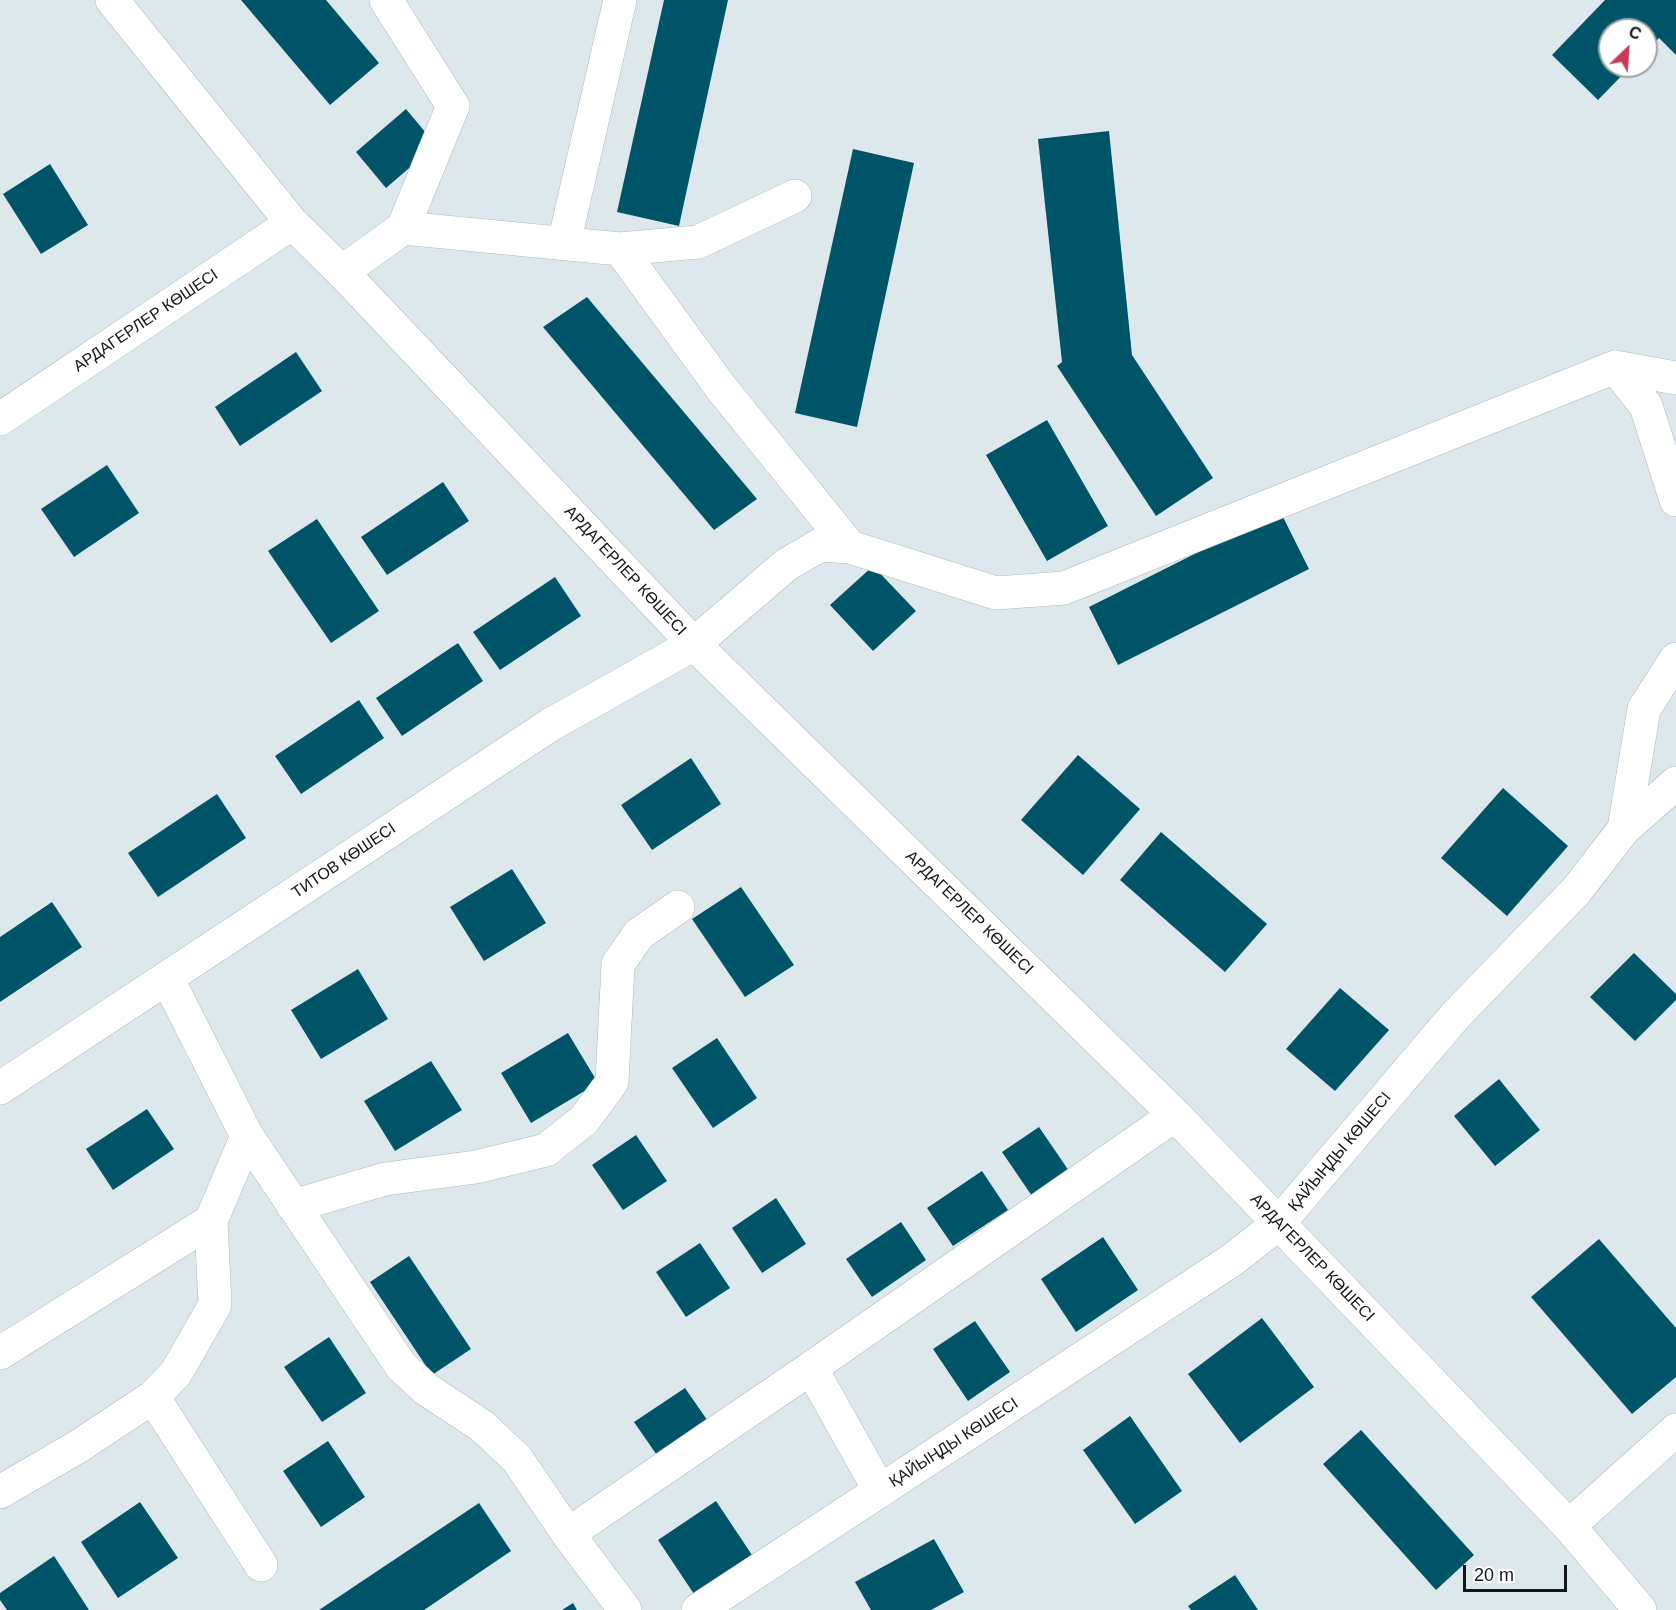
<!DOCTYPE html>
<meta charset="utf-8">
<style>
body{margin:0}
#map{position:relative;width:1676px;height:1610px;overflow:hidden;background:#dce8ec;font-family:Arial,sans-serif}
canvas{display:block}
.north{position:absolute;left:1598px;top:18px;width:60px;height:60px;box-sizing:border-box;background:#fff;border:2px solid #a0a2a3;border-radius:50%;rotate:25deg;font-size:16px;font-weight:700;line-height:24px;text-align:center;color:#121618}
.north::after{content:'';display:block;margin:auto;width:21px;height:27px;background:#ca3a56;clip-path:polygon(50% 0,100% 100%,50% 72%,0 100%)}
.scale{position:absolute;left:1463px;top:1565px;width:104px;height:27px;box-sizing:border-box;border:3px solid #121618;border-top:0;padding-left:8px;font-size:18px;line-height:21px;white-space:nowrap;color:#121618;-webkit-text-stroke:4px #fff;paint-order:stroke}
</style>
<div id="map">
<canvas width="1676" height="1610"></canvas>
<div class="north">С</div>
<div class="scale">20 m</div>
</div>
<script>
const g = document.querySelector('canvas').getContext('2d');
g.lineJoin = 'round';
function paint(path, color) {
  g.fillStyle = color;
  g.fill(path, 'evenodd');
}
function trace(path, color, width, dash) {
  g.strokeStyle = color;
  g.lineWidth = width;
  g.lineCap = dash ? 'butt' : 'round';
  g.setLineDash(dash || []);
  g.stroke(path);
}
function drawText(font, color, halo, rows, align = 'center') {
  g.font = font + ' Arial,sans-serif';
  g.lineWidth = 6;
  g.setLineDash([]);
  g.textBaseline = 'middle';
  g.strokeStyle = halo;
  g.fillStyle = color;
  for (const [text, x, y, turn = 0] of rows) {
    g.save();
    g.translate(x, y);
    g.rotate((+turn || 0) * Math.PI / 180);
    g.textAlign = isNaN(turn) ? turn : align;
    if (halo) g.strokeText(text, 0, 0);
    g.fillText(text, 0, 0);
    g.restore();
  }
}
paint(new Path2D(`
 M241 0H326L379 63 330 105Z
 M664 0H728L679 226 617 212Z
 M1605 0H1676V55L1659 38 1646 51V30H1610V66H1631L1598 100 1552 55Z
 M406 109 436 145 386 188 356 152Z
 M1109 131 1132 355 1213 478 1156 516 1057 366 1062 362 1038 139Z
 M853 149 914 163 857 427 795 413Z
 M50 164 88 225 41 254 3 194Z
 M587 297 757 499 714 530 543 327Z
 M296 352 322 391 240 446 215 407Z
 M1047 420 1108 526 1047 561 986 455Z
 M107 465 139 513 74 557 41 509Z
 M443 482 469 521 387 575 361 537Z
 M1280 511 1309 569 1118 665 1089 607Z
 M317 519 379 611 331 643 268 551Z
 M873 566 916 611 873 651 830 605Z
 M555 577 581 616 500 670 473 632Z
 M458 643 483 681 402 736 376 698Z
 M359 700 384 738 301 794 275 756Z
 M1078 755 1140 809 1083 875 1021 820Z
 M691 758 721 804 652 850 621 805Z
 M1503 788 1568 846 1507 916 1441 858Z
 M217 794 246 838 158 897 128 853Z
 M1161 832 1267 924 1225 972 1120 880Z
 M512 869 546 923 484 961 450 907Z
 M741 887 794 965 745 997 692 919Z
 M52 902 82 947 0 1002V937Z
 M1634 953 1676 994V1000L1635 1041 1590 997Z
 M358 969 388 1019 321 1059 291 1010Z
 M1340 988 1389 1030 1335 1091 1286 1049Z
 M568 1033 598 1083 531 1123 501 1073Z
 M717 1038 757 1098 713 1128 672 1068Z
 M431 1061 462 1110 395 1151 364 1101Z
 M1499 1079 1540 1130 1495 1166 1454 1116Z
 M147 1109 174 1149 113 1190 86 1149Z
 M1039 1127 1069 1171 1032 1196 1002 1152Z
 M636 1135 667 1181 623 1210 592 1165Z
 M982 1171 1008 1210 953 1246 927 1208Z
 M776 1198 806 1244 762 1273 732 1228Z
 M901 1222 926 1260 872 1297 846 1259Z
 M1103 1237 1138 1290 1076 1332 1041 1279Z
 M1599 1239 1676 1328V1377L1632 1414 1531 1297Z
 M700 1243 730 1288 686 1317 656 1272Z
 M409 1256 471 1349 432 1375 370 1282Z
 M1262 1318 1314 1387 1240 1443 1188 1374Z
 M975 1321 1010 1372 968 1401 933 1349Z
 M329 1337 366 1393 322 1422 284 1367Z
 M685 1388 712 1427 661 1461 634 1422Z
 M1130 1416 1182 1491 1135 1524 1083 1450Z
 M1361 1430 1474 1555 1436 1590 1323 1464Z
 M328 1441 365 1497 321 1527 283 1471Z
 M716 1501 754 1558 696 1597 658 1540Z
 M140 1502 178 1558 118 1598 81 1542Z
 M479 1503 511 1551 424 1610H319Z
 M934 1539 964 1592 931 1610H871L855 1582Z
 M54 1556 89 1610H7L0 1600V1593Z
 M1235 1575 1258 1610H1191L1188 1606Z
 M573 1603 577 1610H562Z`), '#005468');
const minor = new Path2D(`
 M112 0 292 223 342 272 694 644 1175 1115 1569 1526 1640 1610
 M403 228 620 249 698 242 795 196
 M564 243 620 0
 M620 249 722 389 850 547
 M342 272 403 228 453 106 386 0
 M1615 367 1646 406 1676 500
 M0 419 292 223
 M1624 829 1676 783
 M167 978 247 1136 401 1366 426 1389 482 1426 517 1459 568 1534
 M0 1088 550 725 694 644 786 565 820 545 850 547 996 593 1064 588 1615 367 1676 378
 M293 1206 385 1179 476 1167 546 1150 584 1120 612 1082 618 964 639 934 678 907
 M0 1353 211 1221
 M811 1368 880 1491
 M153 1397 261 1565
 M0 1492 79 1446 153 1397 176 1373 215 1305 211 1221 247 1136
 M1569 1526 1676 1430
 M625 1610 568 1534 811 1368 1175 1115
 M698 1610 1232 1260 1278 1224 1455 1016 1576 891 1624 829 1644 709 1676 659`);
trace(minor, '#aeb9bd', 34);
trace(minor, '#fff', 33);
drawText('16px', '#121618', '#fff', [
 ["АРДАГЕРЛЕР КӨШЕСІ",146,321,-34],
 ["АРДАГЕРЛЕР КӨШЕСІ",625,571,47],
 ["ТИТОВ КӨШЕСІ",344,861,-34],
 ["АРДАГЕРЛЕР КӨШЕСІ",969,913,44],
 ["ҚАЙЫҢДЫ КӨШЕСІ",1340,1152,-50],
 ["АРДАГЕРЛЕР КӨШЕСІ",1312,1258,46],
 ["ҚАЙЫҢДЫ КӨШЕСІ",954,1443,-33]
]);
</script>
